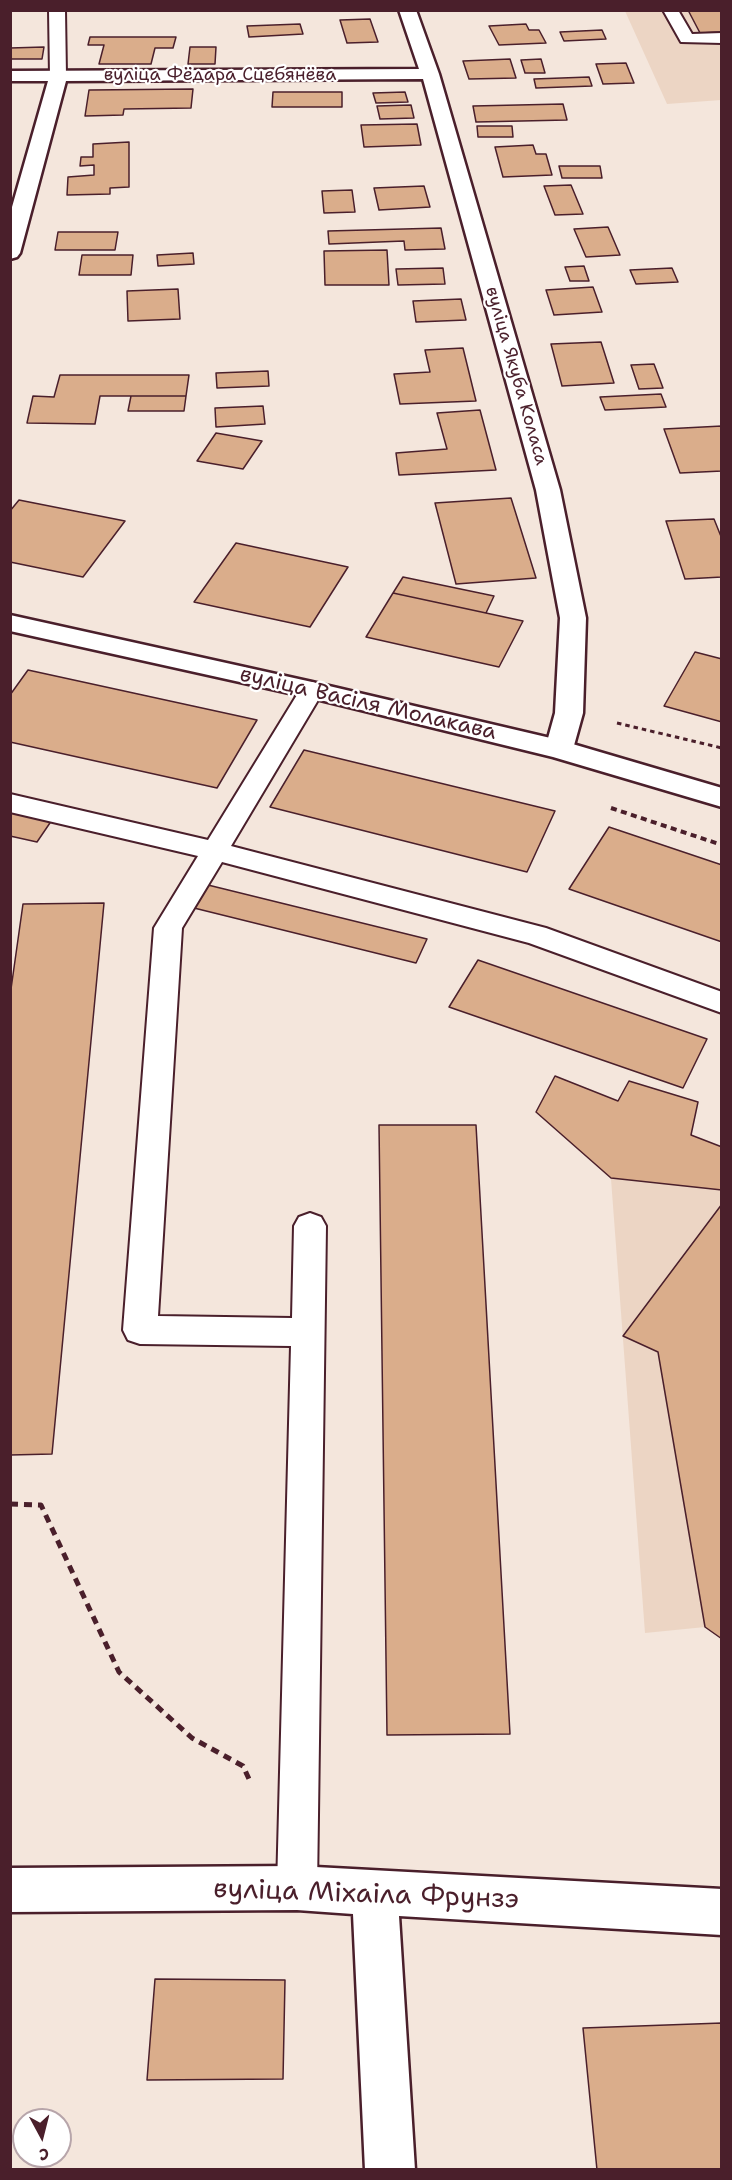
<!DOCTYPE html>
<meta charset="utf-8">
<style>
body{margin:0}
#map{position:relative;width:732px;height:2180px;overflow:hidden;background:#f4e6dc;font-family:"Shantell Sans",sans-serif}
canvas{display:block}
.frame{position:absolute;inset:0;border:12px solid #4a1f2b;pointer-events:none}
.north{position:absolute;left:12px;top:2108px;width:60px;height:60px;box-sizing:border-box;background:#fff;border:2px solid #b7a5aa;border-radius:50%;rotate:173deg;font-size:16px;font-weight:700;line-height:24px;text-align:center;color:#4a1f2b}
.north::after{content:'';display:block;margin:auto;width:21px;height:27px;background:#4a1f2b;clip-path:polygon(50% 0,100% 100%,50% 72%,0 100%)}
</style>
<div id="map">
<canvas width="732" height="2180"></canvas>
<div class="frame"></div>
<div class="north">С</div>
</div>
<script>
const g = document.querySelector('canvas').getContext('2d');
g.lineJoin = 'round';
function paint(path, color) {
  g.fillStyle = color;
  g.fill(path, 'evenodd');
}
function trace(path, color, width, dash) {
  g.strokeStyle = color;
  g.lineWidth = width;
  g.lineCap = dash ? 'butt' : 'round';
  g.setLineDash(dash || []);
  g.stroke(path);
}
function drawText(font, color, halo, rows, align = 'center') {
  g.font = font + ' "Shantell Sans",sans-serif';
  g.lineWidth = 4.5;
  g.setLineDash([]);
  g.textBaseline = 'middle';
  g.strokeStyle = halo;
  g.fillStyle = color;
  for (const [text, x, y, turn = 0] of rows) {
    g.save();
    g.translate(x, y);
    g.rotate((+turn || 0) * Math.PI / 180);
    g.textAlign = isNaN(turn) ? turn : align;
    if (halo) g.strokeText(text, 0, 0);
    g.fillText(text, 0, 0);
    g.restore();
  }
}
paint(new Path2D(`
 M625 11H721V100L667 104Z
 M555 1076 618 1101 629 1081 698 1102 691 1135 721 1147V1639L705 1627 645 1633 611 1179 536 1112Z`), '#ecd5c4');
const building = new Path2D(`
 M688 10H722V32L700 33Z
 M370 19 378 42 347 43 340 20Z
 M300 24 303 34 249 37 247 26Z
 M526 24 529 30H539L546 43 499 45 489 26Z
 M602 30 606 39 564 41 560 32Z
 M90 37H176L173 48H155L151 64H99L104 45H88Z
 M44 47 42 59H10V48Z
 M190 47H216L215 64H188Z
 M510 59 516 78 469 79 463 61Z
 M541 59 545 73H525L521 60Z
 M626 63 634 83 603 84 596 64Z
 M589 77 592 86 536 88 534 79Z
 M193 89 191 108 124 109 123 115 85 116 89 90Z
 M273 92H342V107H272Z
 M405 92 408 102 376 103 373 93Z
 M563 104 567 120 476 122 473 106Z
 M411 105 414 118 380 119 377 106Z
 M417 124 421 145 364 147 361 125Z
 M477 126H512L513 137H478Z
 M129 142V187L110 188V194L67 195 68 177 94 175V165L80 166 81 157H93V144Z
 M533 145 536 154H546L552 175 503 177 495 147Z
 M559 166H600L602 178H562Z
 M571 185 583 214 555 215 544 186Z
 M424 186 430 207 379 210 374 188Z
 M352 190 355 212 324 213 322 191Z
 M608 227 620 255 586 257 574 229Z
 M441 228 445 249 405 250 404 241 329 244 328 231Z
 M58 232H118L115 250H55Z
 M387 250 389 285H325L324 251Z
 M193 253 194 264 158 266 157 255Z
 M82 255H133L131 275H79Z
 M584 266 589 281H570L565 267Z
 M443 268 445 284 398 285 396 269Z
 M672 268 678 282 636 284 630 270Z
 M593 287 602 312 554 315 546 290Z
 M178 289 180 319 128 321 127 291Z
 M461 299 466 320 416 322 413 301Z
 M601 342 614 383 562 386 551 344Z
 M463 348 476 401 400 404 394 374 430 372 425 350Z
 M654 364 663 388 639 389 631 365Z
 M268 371 269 386 217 388 216 373Z
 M60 375H189L186 396H100L95 424 27 423 33 396 54 397Z
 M661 394 666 407 605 410 600 397Z
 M131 396H186L184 411H128Z
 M263 406 265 424 216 427 215 408Z
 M480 410 496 470 399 475 396 453 447 449 437 413Z
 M722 426V471L680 473 664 429Z
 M216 433 262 441 243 469 197 461Z
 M511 498 536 578 456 584 435 503Z
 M19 500 125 521 83 577 10 562V511Z
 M714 519 722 539V577L685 579 666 521Z
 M236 543 348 567 310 627 194 602Z
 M403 577 494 596 486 613 393 593Z
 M393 593 486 613 523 621 499 667 366 637Z
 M695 652 722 659V722L664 706Z
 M28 670 257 720 217 788 10 742V695Z
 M304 750 555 811 527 872 270 807Z
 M10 807 54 817 37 842 10 836Z
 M609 827 722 865V942L569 889Z
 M208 885 427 939 416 963 194 908Z
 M104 903 52 1454 10 1455V996L23 904Z
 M478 960 707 1039 683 1088 449 1007Z
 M555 1076 618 1101 629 1081 698 1102 691 1135 722 1147V1190L611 1178 536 1112Z
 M379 1125H476L510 1734 387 1735Z
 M722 1204V1639L705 1627 658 1352 623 1336Z
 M155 1979 285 1980 283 2079 147 2080Z
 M722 2023V2170H597L583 2028Z`);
paint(building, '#daad8b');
trace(building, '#4a1f2b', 1.5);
const lane = new Path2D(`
 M49 10H65L66 76 58 81 50 76Z
 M663 10H678L692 34 722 33V43L681 42Z
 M312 682 321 685 324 690 231 846 546 928 722 992V1013L529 943 222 862 182 928 158 1316 292 1318 294 1226 299 1217 310 1213 321 1217 326 1226 317 1888 311 1902 297 1908 283 1902 277 1888 291 1346 140 1344 128 1340 123 1330 154 928 198 856 10 812V794L208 840 300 690 303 685Z`);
const street = new Path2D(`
 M399 10H416L439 74 560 490 586 618 583 713 573 749 569 755 559 758 549 755 545 749 555 713 560 618 536 490 423 79 66 81 20 253 17 257 10 259V214L48 81H10V71L419 69Z
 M297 1866 722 1889V1935L399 1916 415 2170H365L353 1914 297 1910 10 1912V1868Z`);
const secondary = new Path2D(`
 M10 615 312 682 559 740 722 788V807L553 757 312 698 10 631Z`);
trace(lane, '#4a1f2b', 4);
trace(street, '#4a1f2b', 5);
trace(secondary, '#4a1f2b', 5);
trace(new Path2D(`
 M617 723 722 748`), '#4a1f2b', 3, [4.5, 4]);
trace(new Path2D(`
 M611 808 722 845`), '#4a1f2b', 4, [6, 4.5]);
trace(new Path2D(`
 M10 1504 41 1505 119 1672 192 1738 243 1766 249 1779`), '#4a1f2b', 5, [8, 6]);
paint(lane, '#fff');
paint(street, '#fff');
paint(secondary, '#fff');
drawText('18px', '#4a1f2b', '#fff', [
 ["вуліца Фёдара Сцебянёва",220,75],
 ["вуліца Якуба Коласа",516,376,74]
]);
drawText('22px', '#4a1f2b', '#fff', [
 ["вуліца Васіля Молакава",368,704,13]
]);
drawText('27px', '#4a1f2b', '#fff', [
 ["вуліца Міхаіла Фрунзэ",366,1895,2]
]);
</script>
